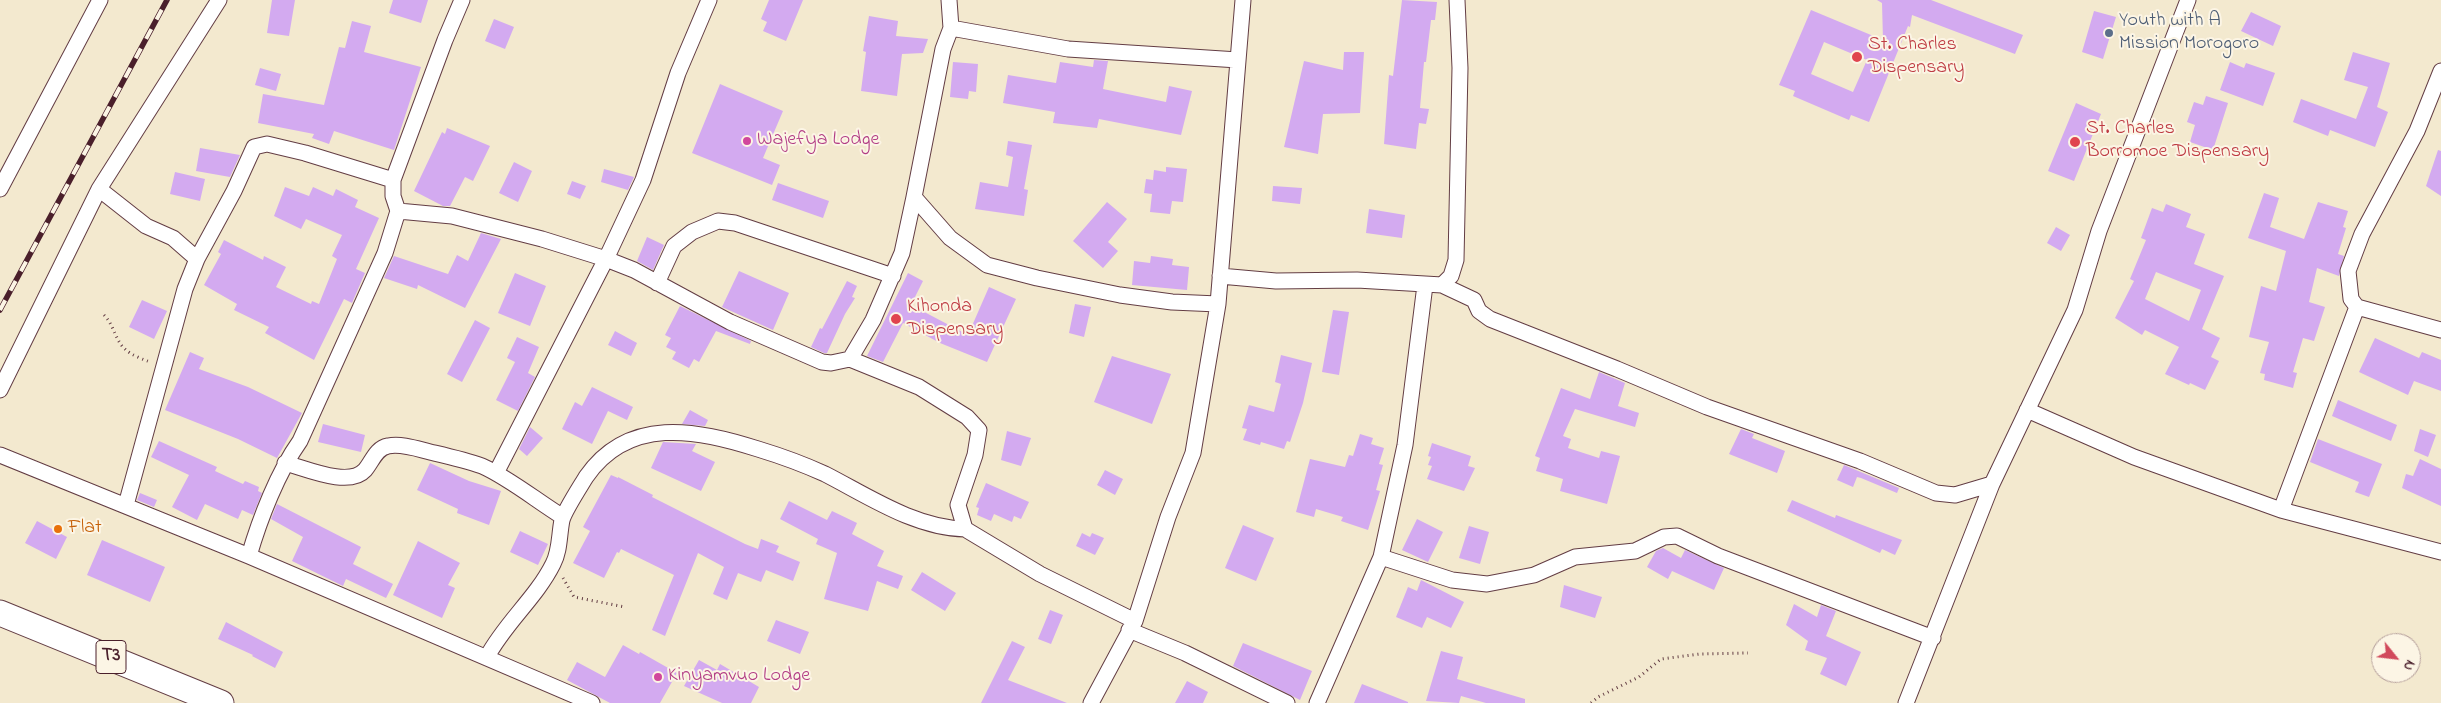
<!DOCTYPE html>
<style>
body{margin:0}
#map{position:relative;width:2441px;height:703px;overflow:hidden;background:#f3e9cf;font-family:"Indie Flower",sans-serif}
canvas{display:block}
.north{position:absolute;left:2371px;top:633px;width:50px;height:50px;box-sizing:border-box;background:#fcf5e5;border:1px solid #b59f9b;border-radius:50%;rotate:119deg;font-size:14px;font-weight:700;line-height:20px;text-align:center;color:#4a1f2b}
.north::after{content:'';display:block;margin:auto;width:18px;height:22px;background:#d1495b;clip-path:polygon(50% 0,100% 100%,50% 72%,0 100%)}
</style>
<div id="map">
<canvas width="2441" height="703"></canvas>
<div class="north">N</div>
</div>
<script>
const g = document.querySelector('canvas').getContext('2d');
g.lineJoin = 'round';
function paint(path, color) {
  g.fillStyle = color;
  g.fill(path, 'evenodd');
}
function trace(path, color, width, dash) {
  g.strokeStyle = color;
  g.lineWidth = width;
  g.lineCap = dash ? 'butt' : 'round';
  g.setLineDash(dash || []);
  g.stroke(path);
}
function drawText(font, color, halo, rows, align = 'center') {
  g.font = font + ' "Indie Flower",sans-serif';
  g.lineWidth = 4;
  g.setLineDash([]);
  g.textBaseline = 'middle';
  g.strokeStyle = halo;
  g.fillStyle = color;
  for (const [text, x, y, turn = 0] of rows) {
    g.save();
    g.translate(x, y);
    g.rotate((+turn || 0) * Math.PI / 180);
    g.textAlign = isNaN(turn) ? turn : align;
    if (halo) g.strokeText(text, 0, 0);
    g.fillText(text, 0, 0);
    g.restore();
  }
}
paint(new Path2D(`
 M272 0H295L289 36 267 33Z
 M393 0H428L421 23 389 13Z
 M769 0H803L786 41 763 31 767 22 761 19Z
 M1402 0 1437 2 1435 20H1431L1426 62H1424L1420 108 1429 109 1426 124 1419 123 1416 149 1384 144 1389 75 1393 76Z
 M1877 0H1931L2023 35 2015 54 1912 15 1910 27 1908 26 1869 122 1851 115 1849 120 1793 96 1795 91 1779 85 1811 10 1883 40 1882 3ZM1824 42 1867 60 1853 92 1811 74Z
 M2094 11 2116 17 2103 59 2082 52Z
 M2251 12 2281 26 2273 46 2241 31Z
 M869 16 898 21 896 36 928 39 923 53 902 54 897 96 861 91 866 52 863 51Z
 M494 19 514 27 505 49 485 41Z
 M352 21 371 26 364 52 421 67 394 150 334 131 329 144 312 138 314 134 258 123 263 94 324 105 339 47 345 48Z
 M1344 52H1364L1360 113 1323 114 1318 154 1284 147 1304 61 1343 70Z
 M2353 52 2390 63 2377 107 2388 112 2375 147 2330 130 2328 136 2293 122 2301 99 2356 119 2368 87 2344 80Z
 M1094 60 1108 61 1103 89 1166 102 1169 86 1192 91 1181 135 1099 119 1097 128 1053 123 1055 112 1003 103 1008 75 1056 83 1060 62 1093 67Z
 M953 62 978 64 976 92 969 91 968 99 950 97Z
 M2230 62 2244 68 2246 63 2275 73 2263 106 2220 90Z
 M260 68 281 74 276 91 255 85Z
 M720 84 783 111 763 158 780 165 772 185 692 153Z
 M2206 96 2228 103 2213 150 2190 142 2195 125 2187 122 2194 102 2203 105Z
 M2076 103 2101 114 2074 181 2048 171Z
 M447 128 490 146 473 181 465 177 450 206H443L414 191 442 132 445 134Z
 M1008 141 1032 145 1024 189 1028 190 1024 216 975 209 980 182 1008 187 1013 157 1006 155Z
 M200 148 240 155 230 177 196 171Z
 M2438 150 2441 151V196L2426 186Z
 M514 162 532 171 518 202 499 193Z
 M1166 167 1187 169 1183 202 1172 201 1170 214 1150 212 1152 194 1144 193 1146 179 1153 180 1154 170 1166 172Z
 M604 169 634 177 628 190 601 182Z
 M175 172 205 179 200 201 170 194Z
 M572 181 586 186 580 199 567 194Z
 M778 183 829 201 823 218 772 200Z
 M1273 186 1302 188 1300 204 1272 201Z
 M285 187 309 196 313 187 333 196 336 189 358 200 355 207 379 218 356 269 365 273 352 303 344 299 314 360 265 333 269 327 234 310 237 304 204 285 221 254 218 252 224 240 263 260 264 256 286 267 276 287 311 304 312 301 319 304 337 259 332 256 342 235 306 219 301 229 274 216Z
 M2264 193 2279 198 2270 227 2304 239 2318 202 2348 211 2343 227 2346 228 2338 254 2344 256 2339 276 2317 268 2309 302 2325 307 2314 341 2303 338 2293 372 2297 373 2293 388 2264 380 2265 374 2260 373 2269 342 2249 337 2261 286 2276 291 2286 251 2248 238Z
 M1107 202 1127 219 1108 242 1118 251 1103 268 1073 241Z
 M2166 204 2191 214 2186 227 2205 234 2194 264 2224 276 2202 329 2220 338 2211 357 2219 361 2205 390 2190 383 2189 385 2165 374 2179 347 2145 330 2142 335 2115 318 2134 281 2130 279 2146 240 2141 238 2152 208 2163 212ZM2156 272 2201 290 2189 321 2145 299Z
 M1369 209 1405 215 1402 238 1366 233Z
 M2056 227 2070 235 2061 251 2047 243Z
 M481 233 501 239 465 308 418 285 417 289 384 278 394 256 448 274 457 255 468 261Z
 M647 237 664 245 653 270 637 261Z
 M1151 256 1173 259 1172 265 1189 267 1187 290 1132 285 1134 261 1150 263Z
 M739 271 789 293 773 330 722 307Z
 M515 273 546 286 530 326 498 313Z
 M908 273 923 281 911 305 968 335 989 287 1016 299 987 362 940 343 903 323 883 362 867 356Z
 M847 281 857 286 852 297 855 298 845 314 827 353H824L811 347 820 328 822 329Z
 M142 300 167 311 154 339 129 327Z
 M1075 304 1091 307 1084 337 1069 333Z
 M680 306 751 341 750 344 716 331 699 362 694 359 689 368 672 359 676 352 666 347 671 338 665 335Z
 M1333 310 1349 312 1339 375 1322 372Z
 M475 320 490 328 462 382 447 374Z
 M615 331 637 343 631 356 608 345Z
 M517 337 539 347 528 373 535 377 518 411 496 400 515 362 507 358Z
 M2375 338 2419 358 2422 352 2441 360V391L2414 381 2408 395 2359 372Z
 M190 352 204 358 199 369 248 387 302 413 277 458 238 439 165 410Z
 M1281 355 1312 363 1303 403 1290 442 1287 441 1284 449 1261 442 1260 445 1243 440 1247 429 1242 428 1249 405 1274 412 1281 384 1275 382Z
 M1112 356 1171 374 1152 424 1094 402Z
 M1599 372 1625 383 1618 406 1639 413 1635 427 1575 409 1563 436 1571 439 1568 448 1599 458 1601 451 1620 456 1607 504 1560 491 1563 479 1536 471 1540 458 1535 456 1561 388 1590 399Z
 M592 387 633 407 627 420 608 411 592 444 562 429 575 402 582 406Z
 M2338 400 2397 425 2391 441 2332 416Z
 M690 410 708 420 705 426 682 424Z
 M323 424 365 435 361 452 318 442Z
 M530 427 543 438 527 456 519 449Z
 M1741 429 1754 434 1752 438 1785 451 1777 473 1729 454Z
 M2420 429 2436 435 2428 457 2414 451Z
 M1007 431 1031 438 1021 466 1001 460Z
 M1360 434 1373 438 1371 444 1384 448 1379 464 1383 465 1376 490 1380 491 1368 530 1341 521 1343 517 1316 509 1314 517 1296 512 1310 459 1345 467 1349 455 1353 456Z
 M2318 439 2382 464 2369 497 2355 492 2359 482 2310 462Z
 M159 441 217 467 215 471 243 484 245 481 259 487 258 491 262 493 253 515 242 510 238 519 205 504 197 520 172 507 189 475 151 457Z
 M663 442 696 444 692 451 715 462 701 491 651 468Z
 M1432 443 1471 456 1468 466 1475 468 1464 491 1427 479 1432 466 1428 465 1431 457 1428 456Z
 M2420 459 2441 469V506L2402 488 2406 474 2413 476Z
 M430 463 469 481 501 491 489 525 457 513 458 509 417 490Z
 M1844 465 1899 488 1897 493 1861 478 1857 477 1853 487 1837 480Z
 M1105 470 1123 479 1115 495 1097 485Z
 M611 475 618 478V477L653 495 652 497 745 544 758 549 761 539 779 546 776 552 800 562 793 581 766 570 761 582 738 573 727 600 713 594 724 567 698 553 665 636 652 630 674 575 621 549 619 553 617 552 604 578 573 563 590 531 583 527Z
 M986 483 1029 502 1021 519 1014 516 1012 522 994 514 991 521 977 515 979 508 976 507Z
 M140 493 157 500 154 507 137 500Z
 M1792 500 1835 518 1836 515 1902 540 1895 555 1882 549 1880 553 1787 511Z
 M789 501 827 520 832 511 857 523 852 534 884 551 877 566 903 576 898 589 877 581 868 611 824 599 837 553 816 544 818 539 780 519Z
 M277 504 361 547 353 564 393 584 386 598 346 579 343 586 292 561 303 537 271 519Z
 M1417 519 1443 532 1428 562 1402 550Z
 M37 521 67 537 56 559 25 543Z
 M1243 525 1274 538 1256 581 1225 568Z
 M1469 526 1489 532 1480 564 1459 558Z
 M520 531 548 544 538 565 510 552Z
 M1082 533 1090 537 1092 533 1104 538 1095 555 1076 546Z
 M102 540 165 567 150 602 87 575Z
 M418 541 460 563 448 585 455 588 442 618 393 595Z
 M1663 548 1681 558 1685 550 1724 568 1714 590 1672 571 1668 579 1647 567 1656 551Z
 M922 572 956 593 945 611 911 590Z
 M1421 580 1464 602 1451 628 1427 617 1422 628 1396 617 1408 587 1417 591Z
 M1564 585 1602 597 1595 618 1560 607Z
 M1794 604 1817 617 1821 605 1836 611 1826 636 1861 652 1846 686 1820 674 1827 658 1805 650 1808 641 1786 625Z
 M1050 610 1063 615 1051 644 1038 639Z
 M776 620 809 632 800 654 767 641Z
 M226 622 283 652 275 668 252 656 253 655 218 639Z
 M1012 641 1025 647 1008 680 1067 703H981Z
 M1243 643 1312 671 1300 700 1233 666Z
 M623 645 639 654 640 652 677 673 660 703H610L567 680 577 662 605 677Z
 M1441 651 1463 657 1457 679 1525 699V703H1486L1461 696 1459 703 1426 701Z
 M699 660 717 670 720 664 759 687 751 703H722L684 686Z
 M1187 681 1208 692 1203 703H1175Z
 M1362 684 1408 702V703H1354Z`), '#d3aaf0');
const minor = new Path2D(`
 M949 0 951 28 943 49 914 197 950 238 987 265 1037 278 1120 295 1172 302 1218 304
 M951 28 1068 49 1238 60
 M2441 71 2417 131 2362 234 2348 271 2351 299 2357 307 2441 330
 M0 189 100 0
 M99 189 146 226 173 238 197 259
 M398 211 452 216 542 239 606 259 634 270 730 322 822 362 831 363 850 359 919 387 967 417 979 430 975 455 958 505 965 529 1040 574 1135 621
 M1220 276 1276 281 1357 280 1442 285 1451 276 1456 260 1460 68 1457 0
 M657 283 674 246 692 232 718 221 735 223 893 276
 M1442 285 1474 300 1479 311 1490 319 1617 369 1707 407 1860 461 1936 493 1955 495 1992 484
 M850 359 873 320 902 253 914 197
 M0 390 99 189 219 0
 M2027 410 2134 457 2281 510 2441 552
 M0 455 249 556 592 703
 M285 463C305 468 349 488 365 470 372 462 376 448 388 446 401 443 418 449 430 452 447 456 465 460 482 466 509 478 537 501 563 517
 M496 473 606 259 643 180 678 73 709 0
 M126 505 185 289 197 259 234 191 254 147 267 144 305 153 393 180
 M2281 510 2357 307
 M249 556C260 518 278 472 300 441L385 253 398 211 393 196V180L445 40 462 0
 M1381 557 1452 580 1487 584 1534 575 1575 557 1635 551 1664 537 1677 536 1718 556 1933 638
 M1129 630 1185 653 1287 703
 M487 657C505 623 536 598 553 564 560 551 559 535 562 520 565 510 580 487 586 477 628 416 697 429 758 449 781 456 803 464 825 474 868 496 915 528 965 529
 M1091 703 1135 621 1168 517 1193 453 1218 304 1243 0
 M1317 703 1381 557 1405 445 1425 285
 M1906 703 1992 484 2075 310 2099 231 2188 0`);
const trunk = new Path2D(`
 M0 613 221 703`);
trace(minor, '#633d44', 17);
trace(trunk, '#633d44', 27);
trace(new Path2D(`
 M0 310 167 0
 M104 315C114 325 115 340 125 349 131 355 142 359 150 362
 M563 578 574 597 625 607
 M1591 703 1598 697 1639 677 1661 659 1700 654 1748 653`), '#633d44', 3, [1, 4]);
trace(minor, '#fff', 15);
trace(trunk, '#fff', 25);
const rail = new Path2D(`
 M0 310 167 0`);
trace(rail, '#4a1f2b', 5.5);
trace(rail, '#fcf5e5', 4, [11]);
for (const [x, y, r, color] of [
 [2109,33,5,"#5c6f8a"],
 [1857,57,6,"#e0444e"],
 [747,141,5,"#d1479c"],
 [2075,142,6,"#e0444e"],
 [896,319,6,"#e0444e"],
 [58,529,5,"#e8710a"],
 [658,677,5,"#d1479c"]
]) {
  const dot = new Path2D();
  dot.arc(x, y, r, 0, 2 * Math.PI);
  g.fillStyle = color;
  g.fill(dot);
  trace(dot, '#fcf5e5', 2);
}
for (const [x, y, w] of [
 [111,657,30]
]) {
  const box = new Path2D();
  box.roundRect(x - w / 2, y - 16.5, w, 33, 4);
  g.fillStyle = '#fcf5e5';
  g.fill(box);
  trace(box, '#4a1f2b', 1);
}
drawText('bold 19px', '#4a1f2b', null, [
 ["T3",111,657]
]);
drawText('20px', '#4e5e75', '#fcf5e5', [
 ["Youth with A",2119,22],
 ["Mission Morogoro",2119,45]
], 'left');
drawText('20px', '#be3a42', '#fcf5e5', [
 ["St. Charles",1868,46],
 ["Dispensary",1868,69],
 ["St. Charles",2086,130],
 ["Borromoe Dispensary",2086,153],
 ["Kihonda",907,308],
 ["Dispensary",907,331]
], 'left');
drawText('20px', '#b23c85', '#fcf5e5', [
 ["Wajefya Lodge",757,141],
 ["Kinyamvuo Lodge",668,677]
], 'left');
drawText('20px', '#c56008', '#fcf5e5', [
 ["Flat",68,529]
], 'left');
</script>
